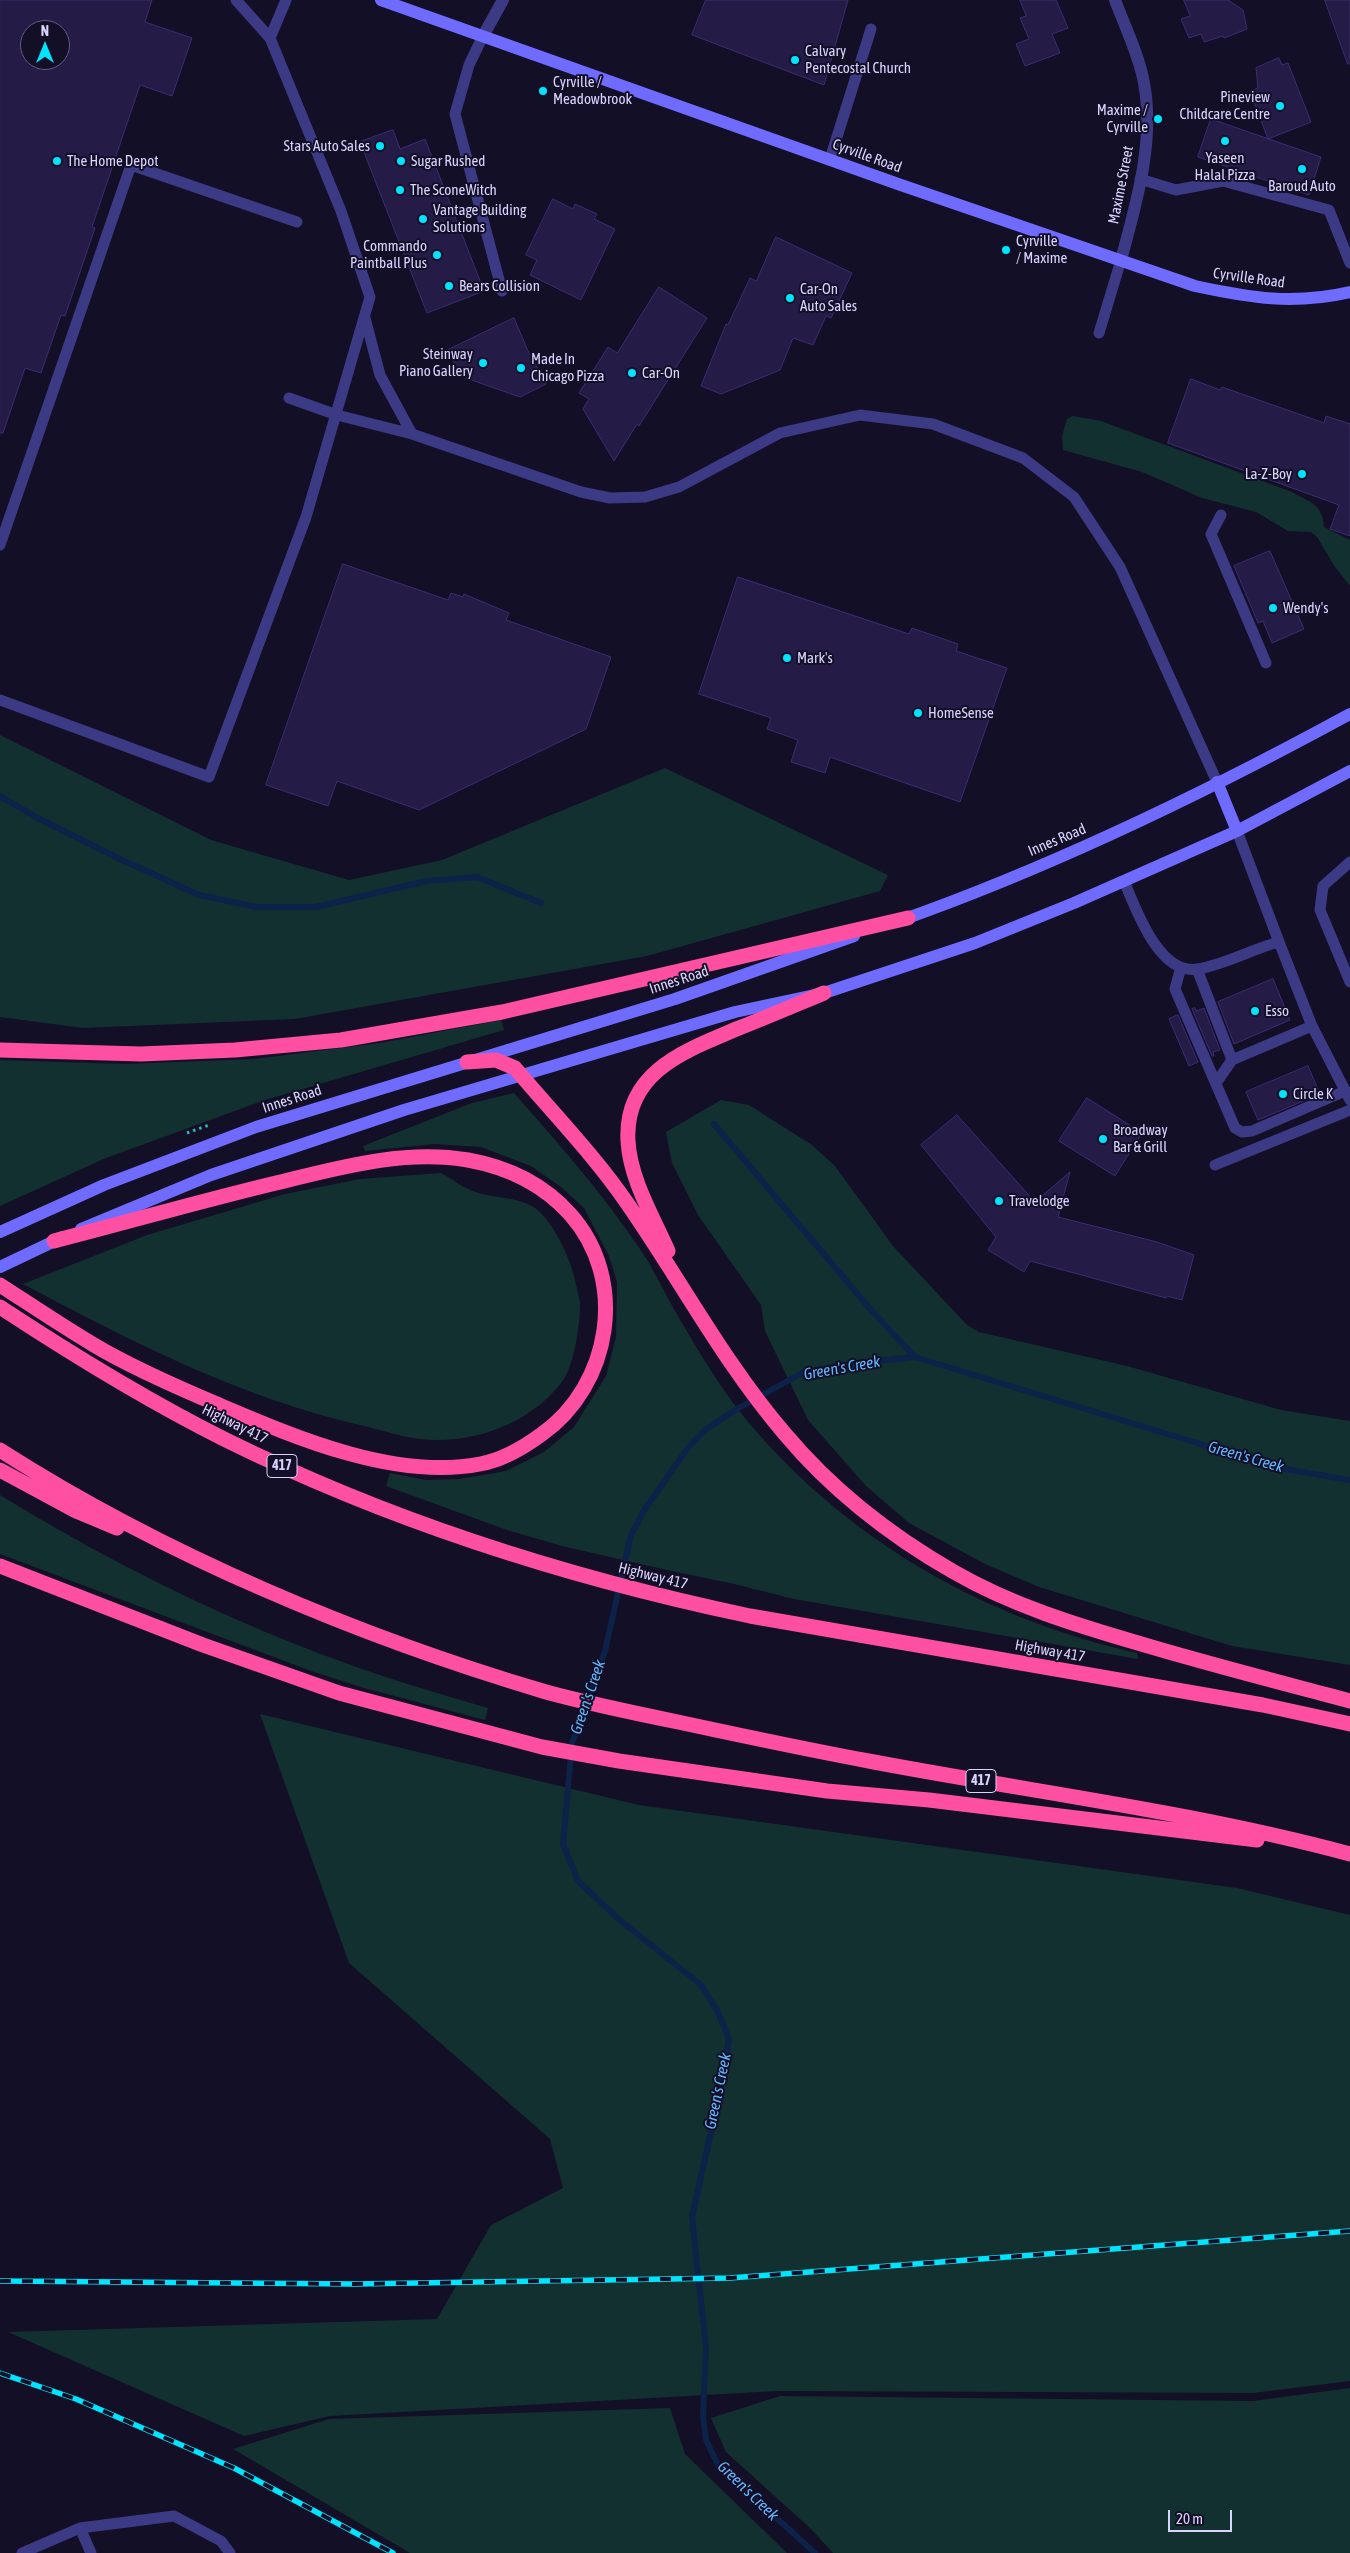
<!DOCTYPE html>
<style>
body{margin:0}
#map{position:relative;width:1350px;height:2553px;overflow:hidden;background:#130f26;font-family:"Asap Condensed",sans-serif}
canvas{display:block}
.north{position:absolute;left:20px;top:20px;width:50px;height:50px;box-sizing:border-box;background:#130f26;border:1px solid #625e7d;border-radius:50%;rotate:0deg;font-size:14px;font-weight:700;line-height:20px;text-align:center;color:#d9d4ff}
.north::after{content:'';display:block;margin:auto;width:18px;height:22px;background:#00e5ff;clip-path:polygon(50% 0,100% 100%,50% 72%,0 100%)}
.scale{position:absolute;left:1168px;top:2510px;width:64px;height:22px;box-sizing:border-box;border:2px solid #d9d4ff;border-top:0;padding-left:6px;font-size:15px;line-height:18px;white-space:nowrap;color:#d9d4ff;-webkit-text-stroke:4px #130f26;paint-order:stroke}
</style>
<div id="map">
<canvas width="1350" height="2553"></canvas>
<div class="north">N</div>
<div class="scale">20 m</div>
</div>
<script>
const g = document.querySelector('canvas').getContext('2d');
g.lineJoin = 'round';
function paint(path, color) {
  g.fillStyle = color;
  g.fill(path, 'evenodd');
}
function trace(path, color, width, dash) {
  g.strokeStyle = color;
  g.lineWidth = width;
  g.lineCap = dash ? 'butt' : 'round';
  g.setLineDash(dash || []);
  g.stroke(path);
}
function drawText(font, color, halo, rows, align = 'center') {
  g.font = font + ' "Asap Condensed",sans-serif';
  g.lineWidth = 4;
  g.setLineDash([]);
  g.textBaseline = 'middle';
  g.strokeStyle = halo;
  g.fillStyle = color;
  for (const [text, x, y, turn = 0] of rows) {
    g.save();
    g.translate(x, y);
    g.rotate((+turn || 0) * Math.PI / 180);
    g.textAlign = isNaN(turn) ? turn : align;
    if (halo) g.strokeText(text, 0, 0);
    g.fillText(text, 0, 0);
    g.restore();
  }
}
paint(new Path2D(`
 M1073 416 1101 421 1292 492C1311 503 1322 503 1324 527L1350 540V586L1335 567 1317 537 1311 532 1288 531 1256 512 1202 498 1142 472 1063 450 1062 436 1067 419Z
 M0 735 211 840 349 880 442 860 665 768 888 875 880 891 647 956 295 1019 83 1028 0 1017Z
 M501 1020 504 1030 265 1100 106 1158 0 1206V1060L124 1064 254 1059 380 1043Z
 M514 1093C559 1144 604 1195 642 1252 654 1270 663 1290 674 1309 698 1351 724 1395 756 1431 856 1546 990 1620 1137 1653L1138 1659 794 1599 734 1584 667 1570 562 1546 507 1530 386 1486 390 1473 426 1480 459 1479 506 1471 544 1452 574 1427 606 1376 616 1337 617 1282 609 1256 584 1208 561 1187 531 1166 481 1147 434 1144 365 1151 363 1146 472 1103Z
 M721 1100 749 1105 812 1145 835 1166 893 1246 967 1325 979 1332 1127 1366 1281 1410 1350 1421V1665L1232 1646 1039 1587 985 1564 909 1523 866 1486 808 1420 765 1331 761 1305 698 1215 672 1163 666 1132Z
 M441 1173C452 1179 464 1189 476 1192 495 1199 517 1196 535 1208 553 1221 569 1256 574 1276 576 1286 580 1297 580 1306 580 1325 574 1364 564 1379 532 1424 472 1445 420 1439 401 1437 382 1430 364 1426 243 1399 132 1342 23 1284L147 1235 285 1194 360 1179Z
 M0 1495C114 1565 238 1626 365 1670 406 1684 447 1696 488 1708L485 1720 364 1688 311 1671 0 1554Z
 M260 1714 639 1805 1237 1888 1350 1915V2381L1253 2393 777 2391 330 2416 244 2436 8 2332 437 2319 491 2225 563 2188 550 2139 349 1963Z
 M1350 2388V2553H833L811 2529 726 2452 711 2418 780 2396 1253 2401Z
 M670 2408 685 2454 787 2553H410L233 2449 329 2419Z`), '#12302f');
trace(new Path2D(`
 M0 796 34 816 120 859 199 895 257 907H316L426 881 477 877 541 903
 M714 1124 871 1310 915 1357
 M815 2553 718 2465 706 2440 703 2416 706 2348 692 2217 718 2101 729 2039 718 2012 701 1985 621 1921 578 1881 563 1844 572 1743 605 1651 631 1535 645 1509 687 1449 705 1430 737 1409 802 1373 848 1364 915 1357 1279 1468 1350 1480`), '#0c2248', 6);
const building = new Path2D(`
 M0 0H152L145 22 192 38 172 96 140 85 92 227 95 228 65 316 61 315 41 373 25 368 3 433H0ZM30 30H60V60H30Z
 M706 0H848L824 85 692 35Z
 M1020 0H1056L1068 28 1052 34 1060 53 1025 66 1016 44 1029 39 1020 18 1026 16Z
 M1184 0H1228L1243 10 1247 29 1224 38 1223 36 1204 42 1201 34 1189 38 1181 19 1190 16Z
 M1325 0H1350V64H1348Z
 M1279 58 1282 65 1288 63 1311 122 1268 139 1250 91 1258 88 1256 68Z
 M1211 119 1321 157 1309 195 1198 157Z
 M393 130 400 149 425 139 484 291 427 313 360 142Z
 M553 199 573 209 575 204 597 214 594 219 615 229 581 300 530 275 537 260 526 255Z
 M776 237 852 273 831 318 826 316 813 345 793 338 780 370 721 394 701 386 726 324 728 325 750 278 756 281Z
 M659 287 707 318 639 426 637 424 614 461 583 409 589 399 579 393 608 347 617 353Z
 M514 318 528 351 546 384 520 397 460 376 448 350Z
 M1191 379 1220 390 1222 387 1324 423 1326 416 1350 424V536L1330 529 1339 505 1168 443Z
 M1270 551 1304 629 1272 643 1263 621 1258 623 1234 566Z
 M343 564 448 600 451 593 463 597 464 594 509 613 506 620 611 657 586 729 419 810 337 781 328 806 266 785Z
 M738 577 909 634 912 628 958 644 956 651 1007 668 960 802 830 757 825 773 791 762 798 740 767 729 771 718 699 694Z
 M1273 979 1290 1020 1234 1044 1218 1002Z
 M1195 1008 1196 1011 1204 1008 1220 1050 1213 1052 1214 1056H1212L1192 1009Z
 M1178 1015 1198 1062 1189 1066 1169 1019Z
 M1308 1066 1320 1094 1258 1120 1246 1092Z
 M1087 1098 1142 1133 1115 1176 1059 1141Z
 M957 1115 1035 1202 1070 1172 1058 1217 1157 1242 1194 1255 1182 1300 1167 1296 1166 1298 1030 1261 1024 1272 988 1250 996 1237 921 1145Z`);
paint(building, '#241b47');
trace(building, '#3b2d73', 1);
trace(new Path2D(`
 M187 1133 209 1125`), '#2fb8b0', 3, [2.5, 4]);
trace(new Path2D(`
 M483 36 469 65 455 114 502 291
 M270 38 286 0
 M830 159 871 29
 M1140 179 1176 190 1223 181 1329 210 1350 263
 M365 318 380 375 412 434
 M1099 333 1121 260
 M289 398 337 415 412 434 581 492 610 498 645 497 679 487 780 433 860 415 933 424 1023 458 1074 497 1120 567 1217 782
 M1221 515 1211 534 1266 663
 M0 545 131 165 297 222
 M0 700 209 777 306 517 370 297 341 211 270 38 236 0
 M1350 862 1323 886 1320 910 1350 982
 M1124 881C1136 909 1159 976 1198 969 1226 964 1252 949 1279 942L1237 831
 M1181 967 1175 989 1235 1128 1242 1132 1252 1131 1345 1091
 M1197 969 1232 1060 1312 1026 1279 942
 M1312 1026 1350 1100
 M1216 1083 1232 1060
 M1215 1165 1350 1110
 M80 2528 91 2553
 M22 2553 80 2528 174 2516 221 2541 230 2553`), '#3d3a85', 11);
trace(new Path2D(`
 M1115 0C1125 27 1139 55 1144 83 1155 142 1136 204 1121 260`), '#3d3a85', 12);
trace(new Path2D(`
 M483 36 503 0`), '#3d3a85', 12);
trace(new Path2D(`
 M381 0 898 184 1195 286C1251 298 1293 305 1350 292
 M1217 782 1237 831
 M899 921C1055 866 1205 793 1350 714
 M81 1229 211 1175 404 1110 735 1012 824 993 975 943 1074 903 1237 831 1350 771
 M0 1232 104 1185 256 1127 675 999 854 936
 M0 1267 63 1237`), '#6f6bff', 12);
trace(new Path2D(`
 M0 1050 141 1054 235 1050 341 1040 502 1012 908 918
 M467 1062 496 1060 515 1068C552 1112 594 1155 627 1203 680 1279 724 1363 785 1434 832 1490 891 1536 954 1572 1011 1605 1076 1625 1138 1643 1208 1664 1279 1682 1350 1701
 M668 1251C653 1217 630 1179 628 1141 624 1071 687 1050 739 1028 767 1017 795 1005 824 993
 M0 1285C31 1305 62 1326 94 1345 131 1367 172 1385 212 1402 290 1435 393 1481 480 1464 503 1460 523 1448 542 1434 611 1385 629 1280 570 1214 543 1184 507 1167 468 1160 403 1149 338 1168 276 1183 201 1201 128 1222 54 1241
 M0 1307C73 1355 148 1401 226 1440 392 1522 569 1578 750 1616L1263 1705 1350 1724
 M0 1450C164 1555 360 1637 546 1692 590 1704 634 1713 678 1722 743 1736 809 1750 874 1762 1033 1792 1194 1812 1350 1854
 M0 1470 74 1510 117 1528
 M0 1566 203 1645 339 1693 542 1747 619 1761 827 1791 929 1800 1257 1840`), '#ff4fa3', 15);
const rail = new Path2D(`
 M0 2281 354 2284 730 2278 1350 2231
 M0 2373 76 2399 234 2468 393 2553`);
trace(rail, '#00e5ff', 5.5);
trace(rail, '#130f26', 4, [11]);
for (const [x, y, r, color] of [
 [795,60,5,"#00e5ff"],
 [543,91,5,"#00e5ff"],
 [1280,106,5,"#00e5ff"],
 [1158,119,5,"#00e5ff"],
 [1225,141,5,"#00e5ff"],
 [380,146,5,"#00e5ff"],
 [57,161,5,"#00e5ff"],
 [401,161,5,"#00e5ff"],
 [1302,169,5,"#00e5ff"],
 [400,190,5,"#00e5ff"],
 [423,219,5,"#00e5ff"],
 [1006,250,5,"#00e5ff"],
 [437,255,5,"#00e5ff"],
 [449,286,5,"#00e5ff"],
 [790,298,5,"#00e5ff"],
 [483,363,5,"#00e5ff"],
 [521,368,5,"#00e5ff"],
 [632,373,5,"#00e5ff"],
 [1302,474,5,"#00e5ff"],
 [1273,608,5,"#00e5ff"],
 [787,658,5,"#00e5ff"],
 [918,713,5,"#00e5ff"],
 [1255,1011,5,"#00e5ff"],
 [1283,1094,5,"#00e5ff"],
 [1103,1139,5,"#00e5ff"],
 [999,1201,5,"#00e5ff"]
]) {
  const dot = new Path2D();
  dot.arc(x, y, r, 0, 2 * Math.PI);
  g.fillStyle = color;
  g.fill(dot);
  trace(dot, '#130f26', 2);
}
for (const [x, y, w] of [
 [282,1466,30],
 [981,1781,30]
]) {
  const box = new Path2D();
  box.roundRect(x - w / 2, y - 11.5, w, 23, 4);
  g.fillStyle = '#130f26';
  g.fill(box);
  trace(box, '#d9d4ff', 1);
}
drawText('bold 14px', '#d9d4ff', null, [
 ["417",282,1466],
 ["417",981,1781]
]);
drawText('15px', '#d9d4ff', '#130f26', [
 ["Calvary",805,51],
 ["Pentecostal Church",805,68],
 ["Cyrville /",553,82],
 ["Meadowbrook",553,99],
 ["Pineview",1270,97,"right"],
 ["Childcare Centre",1270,114,"right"],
 ["Maxime /",1148,110,"right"],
 ["Cyrville",1148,127,"right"],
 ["Stars Auto Sales",370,146,"right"],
 ["Yaseen",1225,158,"center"],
 ["Halal Pizza",1225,175,"center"],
 ["The Home Depot",67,161],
 ["Sugar Rushed",411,161],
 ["Baroud Auto",1302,186,"center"],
 ["The SconeWitch",410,190],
 ["Vantage Building",433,210],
 ["Solutions",433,227],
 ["Cyrville",1016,241],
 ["/ Maxime",1016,258],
 ["Commando",427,246,"right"],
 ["Paintball Plus",427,263,"right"],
 ["Bears Collision",459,286],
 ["Car-On",800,289],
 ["Auto Sales",800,306],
 ["Steinway",473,354,"right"],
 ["Piano Gallery",473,371,"right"],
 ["Made In",531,359],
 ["Chicago Pizza",531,376],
 ["Car-On",642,373],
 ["La-Z-Boy",1292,474,"right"],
 ["Wendy's",1283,608],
 ["Mark's",797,658],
 ["HomeSense",928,713],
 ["Esso",1265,1011],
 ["Circle K",1293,1094],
 ["Broadway",1113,1130],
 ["Bar & Grill",1113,1147],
 ["Travelodge",1009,1201]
], 'left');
drawText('15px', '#d9d4ff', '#130f26', [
 ["Cyrville Road",867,156,20],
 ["Maxime Street",1121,185,-79],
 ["Cyrville Road",1249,278,8],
 ["Innes Road",1057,840,-23],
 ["Innes Road",679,980,-18],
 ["Innes Road",292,1099,-18],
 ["Highway 417",235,1424,26],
 ["Highway 417",653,1576,14],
 ["Highway 417",1050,1651,10]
]);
drawText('italic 16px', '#62b6ff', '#130f26', [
 ["Green's Creek",842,1368,-10],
 ["Green's Creek",1246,1457,16],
 ["Green's Creek",588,1697,-71],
 ["Green's Creek",718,2091,-78],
 ["Green's Creek",748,2491,44]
]);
</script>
